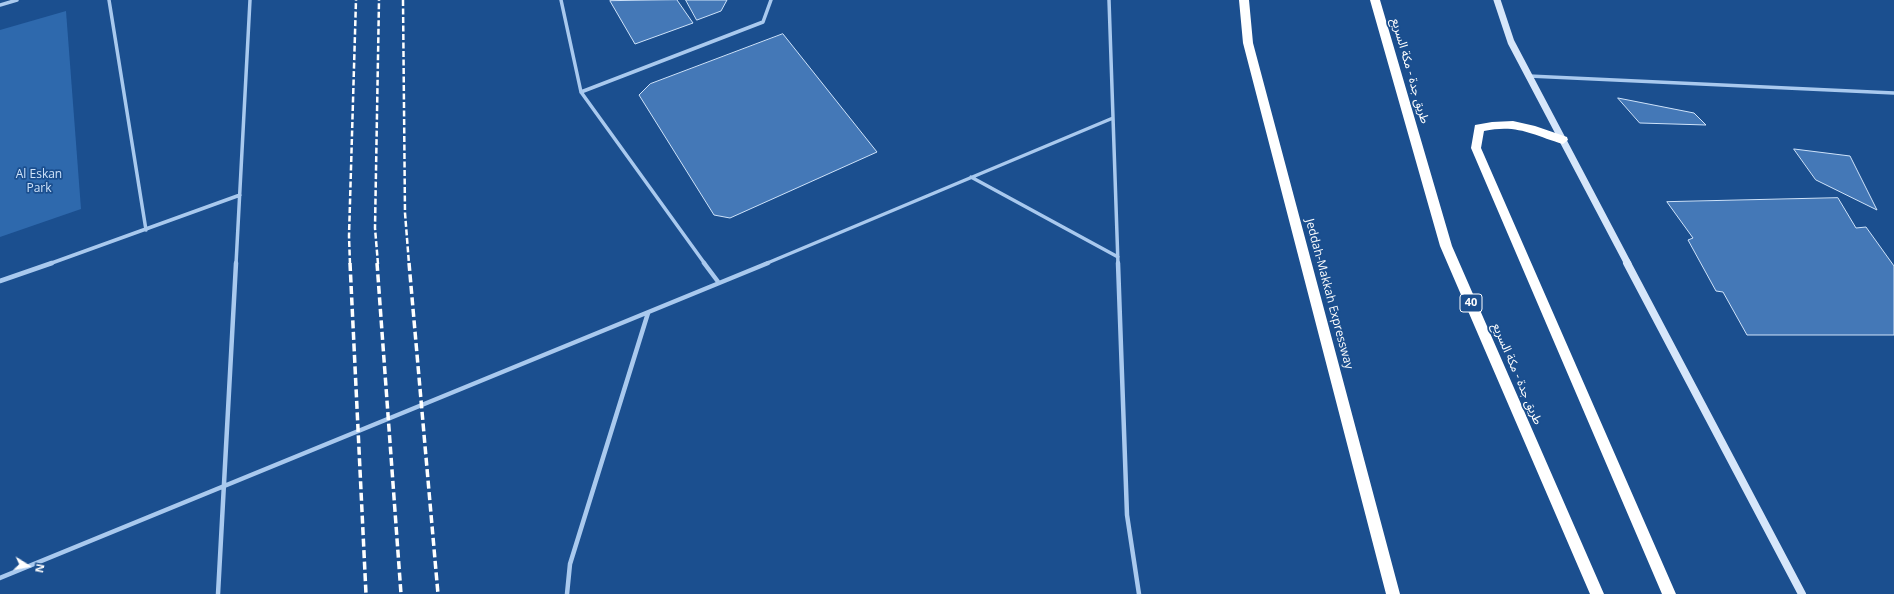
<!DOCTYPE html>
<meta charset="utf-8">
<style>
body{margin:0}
#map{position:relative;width:1894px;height:594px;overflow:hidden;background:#1b4f8f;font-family:"Open Sans",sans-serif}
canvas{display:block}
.north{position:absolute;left:8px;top:546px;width:40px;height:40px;-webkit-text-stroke:3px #1b4f8f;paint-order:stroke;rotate:101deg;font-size:11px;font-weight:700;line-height:16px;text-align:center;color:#fff}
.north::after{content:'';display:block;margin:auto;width:14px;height:18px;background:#fff;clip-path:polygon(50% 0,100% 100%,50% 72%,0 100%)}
</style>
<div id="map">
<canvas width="1894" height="594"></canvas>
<div class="north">N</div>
</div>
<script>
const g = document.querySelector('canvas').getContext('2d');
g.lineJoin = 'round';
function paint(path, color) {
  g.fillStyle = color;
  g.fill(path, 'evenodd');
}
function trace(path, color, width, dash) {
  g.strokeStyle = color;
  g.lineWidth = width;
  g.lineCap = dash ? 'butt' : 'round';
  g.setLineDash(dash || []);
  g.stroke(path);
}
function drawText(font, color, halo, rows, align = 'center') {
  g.font = font + ' "Open Sans","Noto Sans Arabic",sans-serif';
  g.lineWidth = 3.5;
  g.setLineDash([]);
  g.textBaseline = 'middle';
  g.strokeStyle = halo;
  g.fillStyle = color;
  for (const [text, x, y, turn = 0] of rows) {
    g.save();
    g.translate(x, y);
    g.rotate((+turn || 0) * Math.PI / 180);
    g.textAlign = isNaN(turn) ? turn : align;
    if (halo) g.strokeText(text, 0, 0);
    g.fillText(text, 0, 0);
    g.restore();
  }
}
paint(new Path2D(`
 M66 11 81 209 0 237V30Z`), '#2e69ad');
const building = new Path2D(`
 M677 0 693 23 635 44 610 1Z
 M686 0H727L721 11 697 20Z
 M783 34 877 152 730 218 714 215 639 95 650 84Z
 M1618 98 1694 113 1706 125 1640 123Z
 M1794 149 1850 156 1877 210 1816 180Z
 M1838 198 1856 228 1866 227 1894 266V335H1747L1723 292 1716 291 1688 240 1693 238 1667 202Z`);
paint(building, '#4478b7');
trace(building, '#cfe3fa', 1);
trace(new Path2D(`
 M109 0 146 230
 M561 0 581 92 705 264
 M1109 0 1118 264
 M0 5 17 0
 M1529 76 1894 93
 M581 92 763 22 771 0
 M971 177 1118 257
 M49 264 240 195
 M236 264 250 0
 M765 264 1113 118`), '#a9c9ee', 3.5);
trace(new Path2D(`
 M704 263 719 283
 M1118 263 1127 515 1139 594
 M0 281 52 263
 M0 578C255 471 513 370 768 263
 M218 594 236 263
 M567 594 570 564 648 313`), '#a9c9ee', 4.5);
trace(new Path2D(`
 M1497 0 1511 42 1628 264`), '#d6e6fa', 7);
trace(new Path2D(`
 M1627 263 1802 594`), '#d6e6fa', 8);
paint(new Path2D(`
 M1239 0H1249L1253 43 1400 594H1386L1243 43Z
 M1370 0H1380L1452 246 1604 594H1590L1440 246Z
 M1513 121 1535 126 1567 137 1568 140 1563 144C1532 135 1518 124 1484 131L1481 148 1676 594H1662L1471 148 1475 125 1492 122Z`), '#fff');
trace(new Path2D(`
 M403 0 405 213 409 264
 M350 264 349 236 356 0
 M378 264 375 228 379 0`), '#fff', 2.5, [6, 2.5]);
trace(new Path2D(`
 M350 263 366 594
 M377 263 401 594
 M409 263 438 594`), '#fff', 3.5, [8, 3.5]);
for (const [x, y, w] of [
 [1471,303,22]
]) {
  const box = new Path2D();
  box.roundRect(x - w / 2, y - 9, w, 18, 3);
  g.fillStyle = '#1b4f8f';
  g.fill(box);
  trace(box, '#fff', 1);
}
drawText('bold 11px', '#fff', null, [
 ["40",1471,303]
]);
drawText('12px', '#fff', '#1b4f8f', [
 ["طريق جدة - مكة السريع",1410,71,74],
 ["Jeddah-Makkah Expressway",1329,294,75],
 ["طريق جدة - مكة السريع",1517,374,67]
]);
drawText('12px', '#cfe3fa', '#1b4f8f', [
 ["Al Eskan",39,175],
 ["Park",39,189]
]);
</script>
